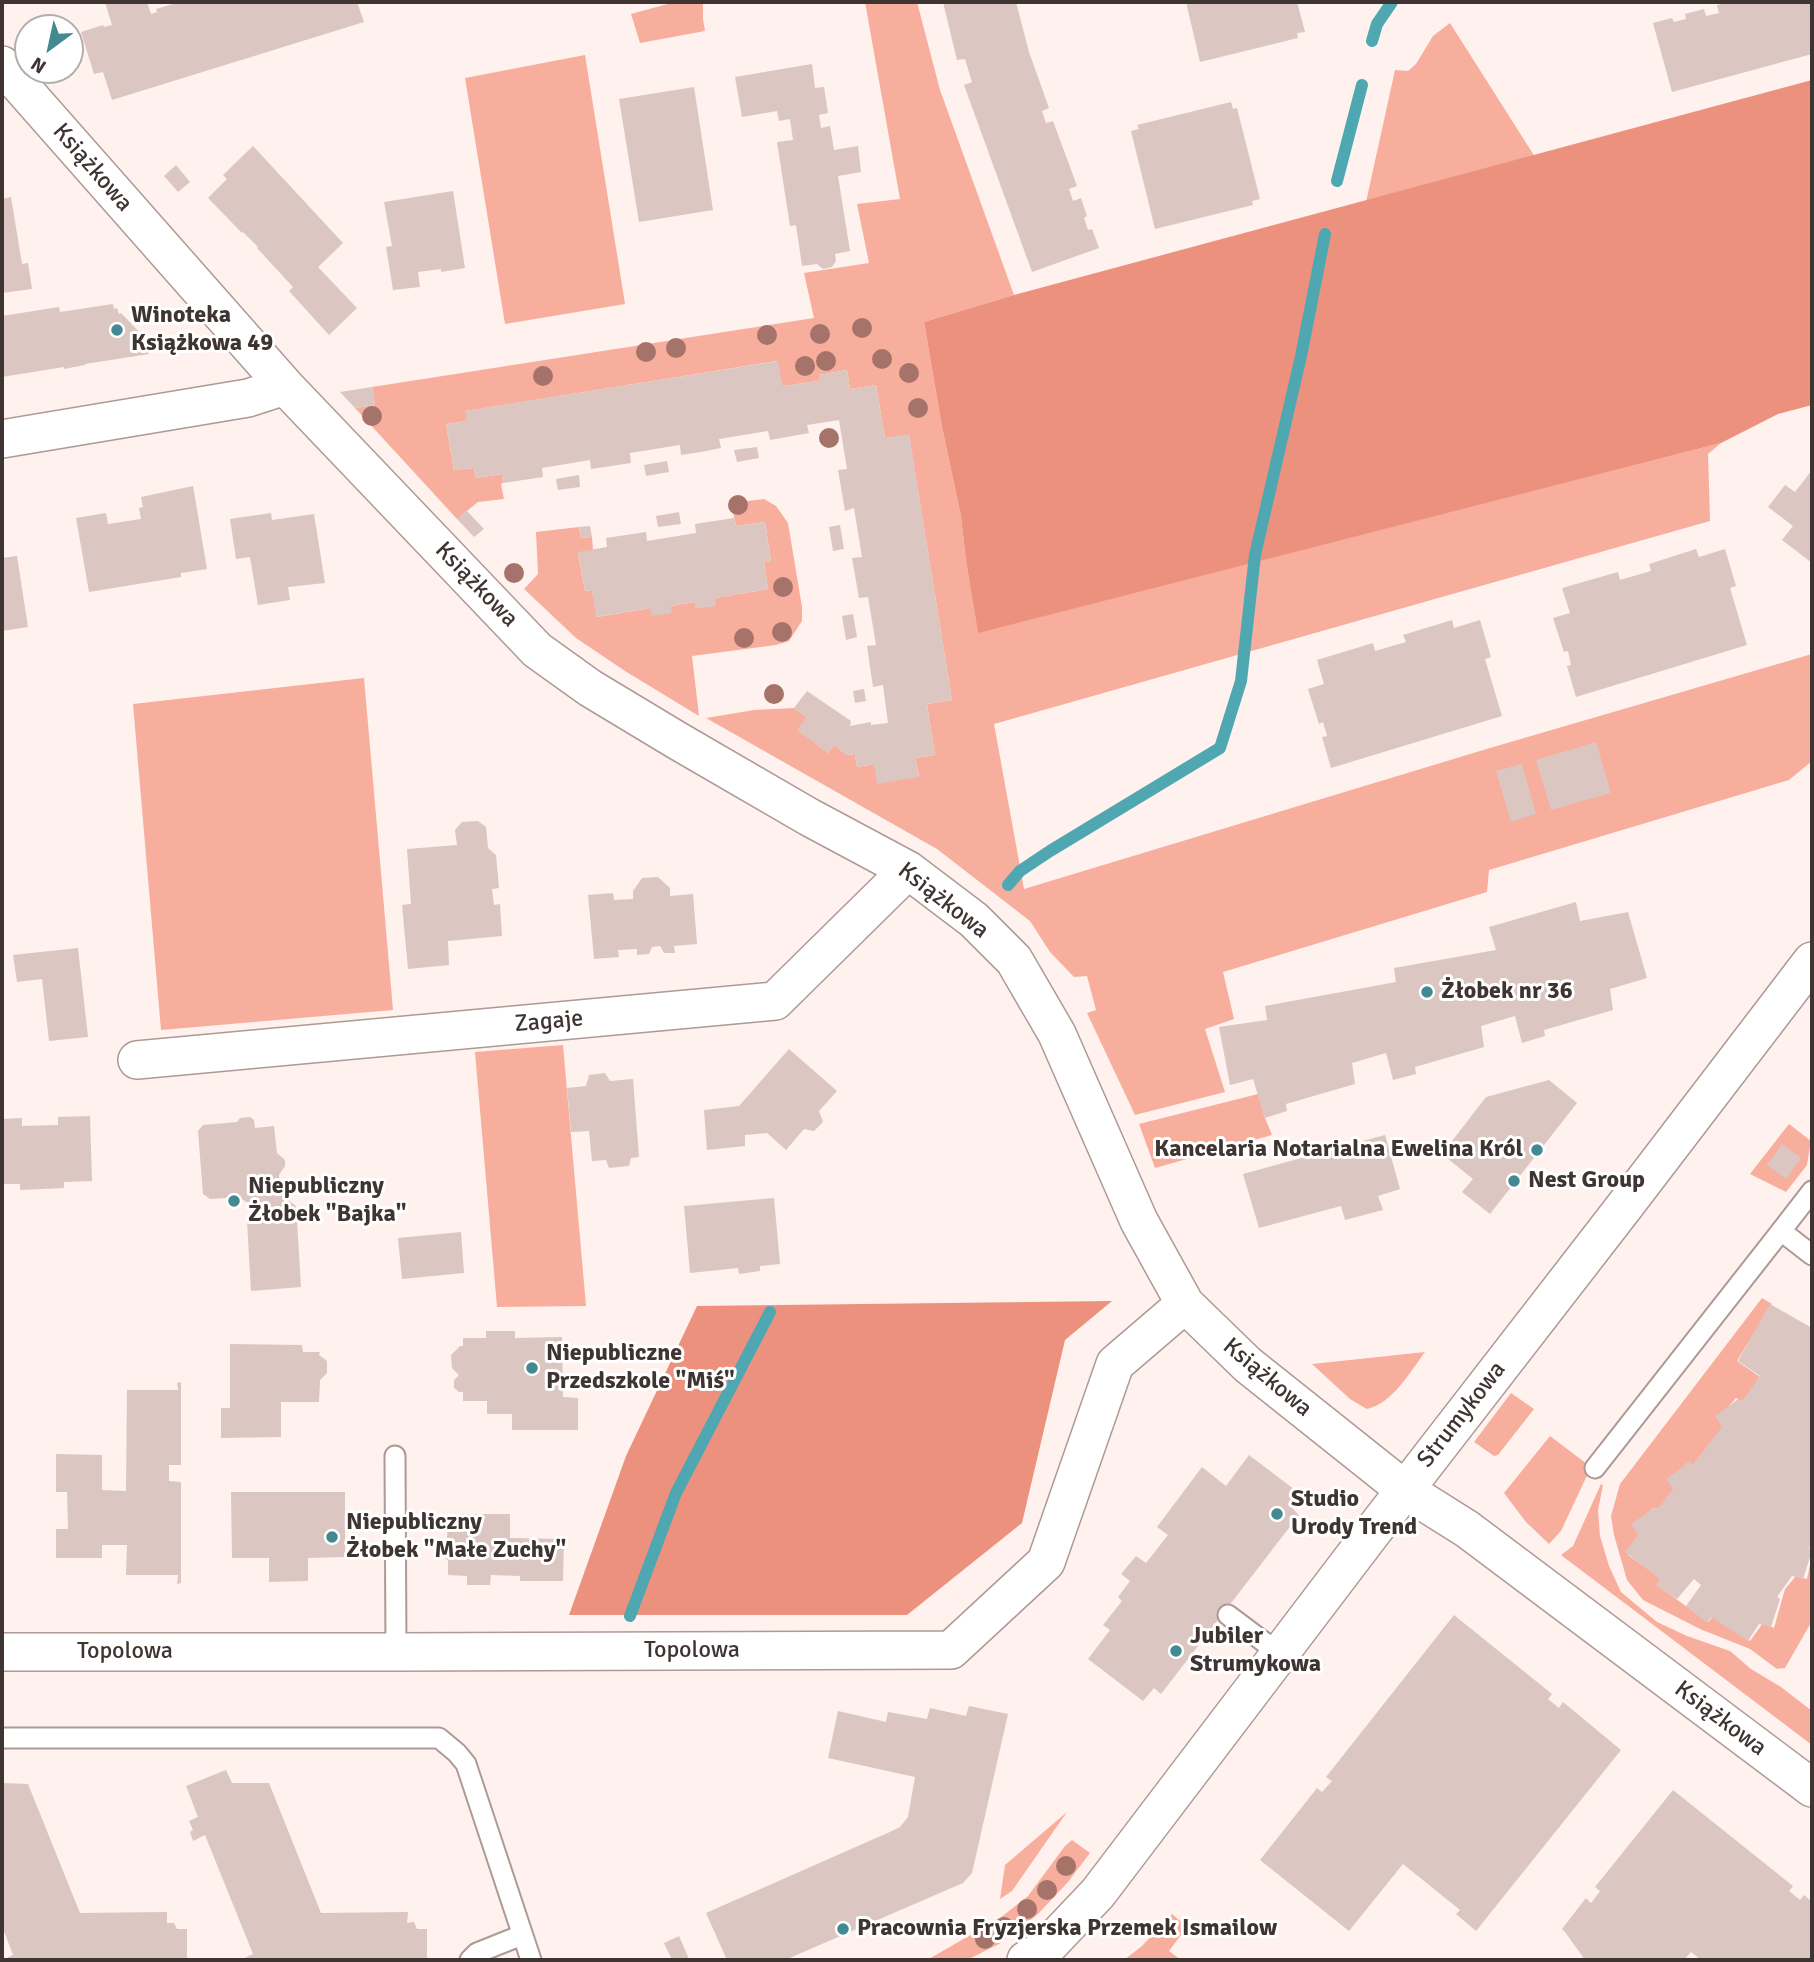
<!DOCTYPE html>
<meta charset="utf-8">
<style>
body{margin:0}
#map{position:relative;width:1814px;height:1962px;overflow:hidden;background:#fef1ee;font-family:Signika,sans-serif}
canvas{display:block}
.frame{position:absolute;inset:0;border:4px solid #3e3533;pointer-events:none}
.north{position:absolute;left:14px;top:14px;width:70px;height:70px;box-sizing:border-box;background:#fff;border:2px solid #b2aead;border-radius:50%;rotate:213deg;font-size:19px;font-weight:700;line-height:28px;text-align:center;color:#3e3533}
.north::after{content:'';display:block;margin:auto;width:24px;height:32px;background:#428991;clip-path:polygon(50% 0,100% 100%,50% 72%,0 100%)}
</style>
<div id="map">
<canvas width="1814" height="1962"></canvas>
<div class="frame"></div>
<div class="north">N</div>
</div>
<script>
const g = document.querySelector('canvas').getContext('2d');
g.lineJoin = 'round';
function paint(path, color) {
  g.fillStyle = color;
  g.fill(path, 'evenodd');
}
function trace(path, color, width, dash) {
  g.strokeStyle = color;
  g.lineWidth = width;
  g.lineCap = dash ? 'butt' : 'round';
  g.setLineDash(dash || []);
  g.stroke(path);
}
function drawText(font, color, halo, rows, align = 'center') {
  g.font = font + ' Signika,sans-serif';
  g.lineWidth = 6;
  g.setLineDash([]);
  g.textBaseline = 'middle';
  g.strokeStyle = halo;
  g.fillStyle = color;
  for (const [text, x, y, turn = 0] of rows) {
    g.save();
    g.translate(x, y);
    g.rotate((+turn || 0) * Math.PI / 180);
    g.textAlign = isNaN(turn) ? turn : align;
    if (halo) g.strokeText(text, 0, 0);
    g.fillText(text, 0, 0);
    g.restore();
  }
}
paint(new Path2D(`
 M675 2H703V19L705 31 640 43 631 14Z
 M865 2H917L940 90 1014 295 924 322 942 427 961 516 966 561 978 632 1721 443 1708 454 1710 521 994 724 1024 889 1490 748 1812 654V761L1789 780 1489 870 1487 892 1223 972 1234 1019 1205 1029 1225 1092 1135 1115 1087 1013 1096 1010 1087 976 1074 977 1050 952 1030 921 937 849 706 718 754 710 794 708 807 717 798 730 828 753 834 745 847 755 855 754 857 767 874 764 919 776 915 758 935 755 927 704 952 700 909 435 885 438 876 385 850 389 847 370 819 375V381L782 386 777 361 466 411 467 421 446 424 454 470 474 468 476 478 502 474 503 483 501 484 504 499 478 502 457 519 355 408 375 405 372 387 814 318 804 273 869 263 857 204 900 199Z
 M1450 23 1535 157 1366 202 1395 70 1408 71 1416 64 1433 36Z
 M585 55 625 304 505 324 465 78Z
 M764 499 776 506 788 523 802 607V621L789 641 776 645 692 656 699 716 625 671 576 638 524 589 538 574 536 532 579 527 581 538 592 537 593 550 578 553 585 591 592 590 597 617 650 608 671 613 670 606 695 602V608L715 598 768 589 764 562 771 561 765 522 736 526 731 503Z
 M364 678 393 1010 161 1030 133 704Z
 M563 1045 586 1306 497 1307 475 1052Z
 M1258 1094 1265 1118 1272 1135 1155 1168 1139 1124Z
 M1789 1124 1811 1141 1807 1165 1786 1192 1750 1174Z
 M1762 1298 1772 1304 1737 1361 1763 1379 1746 1404 1736 1398 1719 1417 1727 1427 1695 1468 1687 1463 1670 1480 1676 1489 1662 1509 1653 1508 1633 1526 1642 1535 1628 1555 1662 1579 1658 1586 1708 1622 1713 1616 1750 1641 1763 1623 1774 1628 1785 1589 1796 1576 1807 1579 1812 1555V1621L1785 1668 1777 1669 1750 1649 1700 1629 1643 1600 1627 1580 1614 1535 1611 1516 1620 1484Z
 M1425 1352C1410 1372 1393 1403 1367 1409L1350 1399 1312 1364Z
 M1511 1393 1534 1409 1498 1455 1494 1456 1474 1442Z
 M1550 1436 1591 1467 1561 1531 1549 1544 1526 1522 1504 1493Z
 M1601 1484 1603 1485 1598 1510 1600 1536 1609 1566 1621 1592 1657 1622 1687 1636 1730 1651 1751 1669 1781 1687 1812 1711V1745L1561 1555 1573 1546Z
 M1067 1812 1012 1891 1000 1899 1005 1865Z
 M1072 1840 1090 1853 1068 1882 1037 1915 999 1944 967 1960H927L1000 1918 1028 1896 1065 1846Z
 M1172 1914 1187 1927 1169 1951 1181 1960H1124L1142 1946Z`), '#f8ae9d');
paint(new Path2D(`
 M1812 80V405L1778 414 1721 443 978 633 966 561 961 516 942 427 924 322 1014 295Z
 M1112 1301 1065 1340 1022 1523 907 1615H569L626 1456 697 1306Z`), '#ec917d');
trace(new Path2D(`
 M1372 41 1377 24 1392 2
 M1337 181 1362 85
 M1008 885 1020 871 1050 851 1220 748 1241 681 1255 555 1301 356 1325 234
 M630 1616 676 1493 770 1312`), '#4fa8b1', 12);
paint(new Path2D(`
 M105 2H147L151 14 157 12 156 9 180 2H357L364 22 112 100 103 72 94 74 81 32 103 25 104 27 112 25Z
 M943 2H1016L1029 52 1049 108 1042 111 1046 123 1053 121 1077 186 1069 189 1073 201 1081 198 1087 216 1084 218 1088 230 1092 229 1099 248 1032 272 964 85 972 82 965 59 957 60Z
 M1186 2H1297L1305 32 1297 33 1298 38 1200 62Z
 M1730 2H1812V54L1672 92 1653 23 1672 18 1674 22 1686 19 1685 14 1704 9 1706 16 1719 13 1717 5Z
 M812 64 815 88 824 87 828 113 819 115 821 128 830 126 834 150 858 146 861 172 838 176 850 251 835 254 836 261 832 267 823 269 817 264 802 266 796 225 790 226 777 142 793 140 790 119 779 121 777 111 742 117 735 77Z
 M694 87 713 210 639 222 619 99Z
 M1231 102 1233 109 1237 108 1260 199 1252 201 1253 205 1155 229 1131 131 1139 129 1137 125Z
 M253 146 343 243 318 267 357 308 329 335 289 291 293 287 257 248 258 247 243 232 242 233 208 198 227 179 223 175Z
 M176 165 190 182 178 192 164 176Z
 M453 191 465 268 441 272V269L418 272 420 287 393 290 386 247 392 246 384 202Z
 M11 197 22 264 28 263 32 289 2 293V199Z
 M113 304 114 309 117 308 119 314 121 313 147 340 149 354 85 364V365L64 369V367L2 377V316L59 307 60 312Z
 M778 361 782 386 819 381V375L847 370 850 389 876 385 885 438 909 434 952 700 927 704 935 755 915 758 919 777 877 784 874 764 857 767 855 754 847 755 834 745 828 753 797 730 807 717 794 708 807 691 851 721 850 726 871 722V725L888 723 883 685 873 687 870 667 867 646 876 645 868 597 859 598 852 558 862 557 854 508 845 511 838 470 847 469 839 420 807 425 809 433 770 440 768 431 719 439 721 448 701 452 681 455 680 445 630 453 631 463 591 469 590 460 542 468 543 477 503 483 502 474 476 478 474 468 454 470 446 424 467 421 465 411Z
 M372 387 375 405 355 408 340 392Z
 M757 447 759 458 737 462 734 450Z
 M667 461 669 472 646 476 644 465Z
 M1812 470V563L1782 540 1793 526 1768 507 1785 485 1795 492Z
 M579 475 580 487 558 490 556 479Z
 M193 486 207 569 181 573V577L89 592 76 518 106 513 108 524 141 519 139 508 143 507 141 497Z
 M466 510 484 529 474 537 457 519Z
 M679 512 681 524 658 527 656 516Z
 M271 513 272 520 314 514 325 583 288 587 290 600 258 605 250 557 236 559 230 519Z
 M734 518 736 526 765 522 771 561 764 562 768 589 715 598 716 606 695 609V602L670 606 672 613 652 616 650 608 596 617 592 590 585 591 578 552 607 547 606 538 646 532 647 541 696 533 695 524Z
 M840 525 844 549 833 551 829 527Z
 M590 526 592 537 581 538 579 527Z
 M1696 549 1699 557 1725 549 1736 586 1730 588 1747 645 1576 697 1567 666 1571 665 1568 651 1564 652 1553 618 1570 613 1562 588 1618 572 1620 580 1651 571 1649 564Z
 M17 556 28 627 2 631V558Z
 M853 614 857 637 846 640 842 616Z
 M1452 620 1454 628 1480 620 1491 657 1485 659 1502 716 1331 768 1322 737 1327 736 1323 722 1319 724 1308 689 1324 684 1317 660 1373 643 1375 651 1406 642 1403 635Z
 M864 689 866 701 855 703 853 691Z
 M1596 742 1611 793 1551 810 1536 760Z
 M1522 764 1536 814 1511 822 1496 771Z
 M478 821 486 827 488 848 496 855 499 888 492 889 494 905 500 904 502 936 448 941 449 965 408 969 402 905 411 904 407 849 457 845 455 830 462 822Z
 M658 877 670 888V896L693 894 697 944 674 946 675 953H664L660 946 652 947 649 954 637 955V949L618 950 619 957 594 959 588 895 613 893 614 900 633 899V891L642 878Z
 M1576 902 1580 921 1628 912 1647 978 1610 989 1613 1010 1544 1030 1545 1036 1522 1043 1515 1016 1481 1026 1484 1047 1415 1067 1416 1074 1393 1080 1386 1053 1352 1063 1355 1084 1286 1104 1287 1111 1265 1118 1253 1079 1230 1085 1219 1027 1267 1020 1265 1006 1396 982 1394 968 1496 950 1489 927Z
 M78 948 88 1037 49 1041 42 979 17 982 13 955Z
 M789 1049 837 1091 819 1111 823 1122 814 1131 804 1129 786 1150 767 1133 745 1135V1146L707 1150 704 1110 739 1106Z
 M605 1073 610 1081 633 1079 639 1157 631 1158 629 1166 609 1168 606 1160 592 1161 589 1131 571 1132 567 1088 586 1086 589 1075Z
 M1549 1080 1577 1103 1490 1214 1462 1192 1473 1179 1442 1154 1486 1097Z
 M90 1116 92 1181 64 1182V1188L20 1190V1184H2V1119L22 1118V1126L58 1125V1117Z
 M250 1117 254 1120 255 1128 274 1126 277 1153 285 1160V1166L279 1175 280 1194 296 1206 301 1287 251 1291 247 1221 254 1212V1202H246L239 1197 210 1199 203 1194 198 1131 203 1125 237 1122 240 1118Z
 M1385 1135 1400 1189 1378 1196 1383 1210 1345 1220 1341 1206 1259 1228 1243 1174Z
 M1782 1144 1801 1158 1786 1179 1767 1165Z
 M774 1198 780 1264 760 1266V1271L739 1274 738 1268 690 1273 684 1206Z
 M461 1232 464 1273 402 1279 398 1238Z
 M1770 1304 1812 1328V1544L1809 1549 1812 1551 1803 1579 1792 1576 1777 1597 1780 1599 1771 1627 1759 1624 1748 1641 1711 1617 1707 1623 1686 1606 1701 1585 1694 1579 1677 1599 1656 1586 1660 1579 1625 1552 1638 1535 1631 1524 1655 1507 1658 1509 1673 1489 1666 1479 1690 1461 1693 1464 1722 1427 1715 1416 1738 1399 1742 1401 1760 1376 1738 1361Z
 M486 1331H515V1338L562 1337 563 1397 578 1398V1430H512V1414H487V1401H463V1392H459L454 1388V1380L459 1375 452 1368 451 1355 460 1346H463V1338H486Z
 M230 1344 302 1345 303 1352H320L319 1355 327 1361V1373L320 1380 319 1402H281V1437L221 1438V1408H230Z
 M181 1382V1465H169V1481L181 1482V1583L177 1584 178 1575H126L127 1545H102V1558H56V1529H68L67 1492H56V1454L102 1455V1490L126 1491 127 1390H178L177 1383Z
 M1249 1455 1303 1496 1293 1509 1299 1515 1161 1694 1154 1688 1143 1701 1088 1659 1110 1630 1103 1625 1122 1601 1118 1597 1130 1581 1121 1574 1136 1556 1146 1563 1168 1535 1157 1527 1202 1467 1226 1486Z
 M231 1492H345V1557L308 1558V1581L269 1582V1558H232Z
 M449 1514H510V1538L564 1539 563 1581H520V1576L491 1575 490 1585H467V1576L448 1575V1561L442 1554 441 1545 447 1538Z
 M1454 1615 1552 1694 1548 1699 1559 1708 1563 1702 1621 1750 1476 1931 1456 1914 1460 1910 1403 1864 1349 1931 1260 1860 1317 1788 1322 1792 1332 1781 1326 1777Z
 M969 1706 1008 1714 972 1873 963 1883 785 1960H727L706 1913 892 1831 900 1827 908 1817 915 1777 828 1758 838 1711 886 1722 888 1712 927 1719 930 1708 966 1716Z
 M226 1770 232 1783H269L321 1913 408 1912 407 1923 414 1922 417 1929H427V1960H240L253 1954 205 1835 193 1841 190 1832 193 1830 189 1821 198 1817 186 1786Z
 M2 1783 28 1784 80 1913 167 1912V1923H174L177 1929H187V1960H2L13 1955 2 1926Z
 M1673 1790 1793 1886 1789 1891 1800 1900 1804 1895 1812 1902V1960H1701L1691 1952 1684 1960H1585L1565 1932 1562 1929 1586 1898 1591 1903 1600 1891 1595 1887Z
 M679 1936 689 1959 686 1960H672L664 1943Z`), '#dbc6c2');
const service = new Path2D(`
 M1781 1231 1812 1191
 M395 1456 396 1652
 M1595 1468 1781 1231 1812 1255
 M1228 1615 1280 1654
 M2 1738H439L457 1753 466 1764 531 1960
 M470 1960 477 1953 522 1935`);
const minor = new Path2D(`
 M2 65 285 386 537 650 590 688 678 741 809 817 908 870 974 920 1014 960 1057 1034 1139 1221 1185 1304 1248 1365 1405 1490 1467 1529 1812 1788
 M2 439 248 398 285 386
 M137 1060 775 1001 908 870
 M2 1652H396L951 1650 1046 1562 1115 1364 1185 1304
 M1026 1960 1046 1948 1098 1893 1370 1535 1624 1207 1812 961`);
trace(service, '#ad9a95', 23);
trace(minor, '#ad9a95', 40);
trace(service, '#fff', 19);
trace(minor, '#fff', 37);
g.fillStyle = '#a6736b';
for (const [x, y] of [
 [862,328],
 [820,334],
 [767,335],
 [676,348],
 [646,352],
 [882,359],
 [826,361],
 [805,366],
 [909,373],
 [543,376],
 [918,408],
 [372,416],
 [829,438],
 [738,505],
 [514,573],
 [783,587],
 [782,632],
 [744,638],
 [774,694],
 [1066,1866],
 [1047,1890],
 [1027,1909],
 [1004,1927],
 [985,1939]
]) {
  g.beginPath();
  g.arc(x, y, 10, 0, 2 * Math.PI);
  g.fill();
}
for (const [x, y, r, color] of [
 [117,330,7,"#428991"],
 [1427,992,7,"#428991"],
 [1537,1150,7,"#428991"],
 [1514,1181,7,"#428991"],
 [234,1201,7,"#428991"],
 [532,1368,7,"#428991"],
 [1277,1514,7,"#428991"],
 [332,1537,7,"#428991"],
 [1176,1651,7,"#428991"],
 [843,1929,7,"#428991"]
]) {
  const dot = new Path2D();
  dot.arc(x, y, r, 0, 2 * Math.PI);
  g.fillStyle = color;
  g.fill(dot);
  trace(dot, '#fff', 2.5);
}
drawText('24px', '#3e3533', '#fff', [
 ["Książkowa",92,168,49],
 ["Książkowa",476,585,46],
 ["Książkowa",943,901,38],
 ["Zagaje",549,1022,-5],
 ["Książkowa",1267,1378,40],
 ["Strumykowa",1462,1415,-52],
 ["Topolowa",692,1651],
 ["Topolowa",125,1652],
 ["Książkowa",1720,1719,37]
]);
drawText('bold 24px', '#3e3533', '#fff', [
 ["Winoteka",131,316],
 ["Książkowa 49",131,344],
 ["Żłobek nr 36",1441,992],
 ["Kancelaria Notarialna Ewelina Król",1523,1150,"right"],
 ["Nest Group",1528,1181],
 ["Niepubliczny",248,1187],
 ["Żłobek \"Bajka\"",248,1215],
 ["Niepubliczne",546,1354],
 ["Przedszkole \"Miś\"",546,1382],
 ["Studio",1291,1500],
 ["Urody Trend",1291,1528],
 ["Niepubliczny",346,1523],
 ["Żłobek \"Małe Zuchy\"",346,1551],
 ["Jubiler",1190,1637],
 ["Strumykowa",1190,1665],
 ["Pracownia Fryzjerska Przemek Ismailow",857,1929]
], 'left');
</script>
